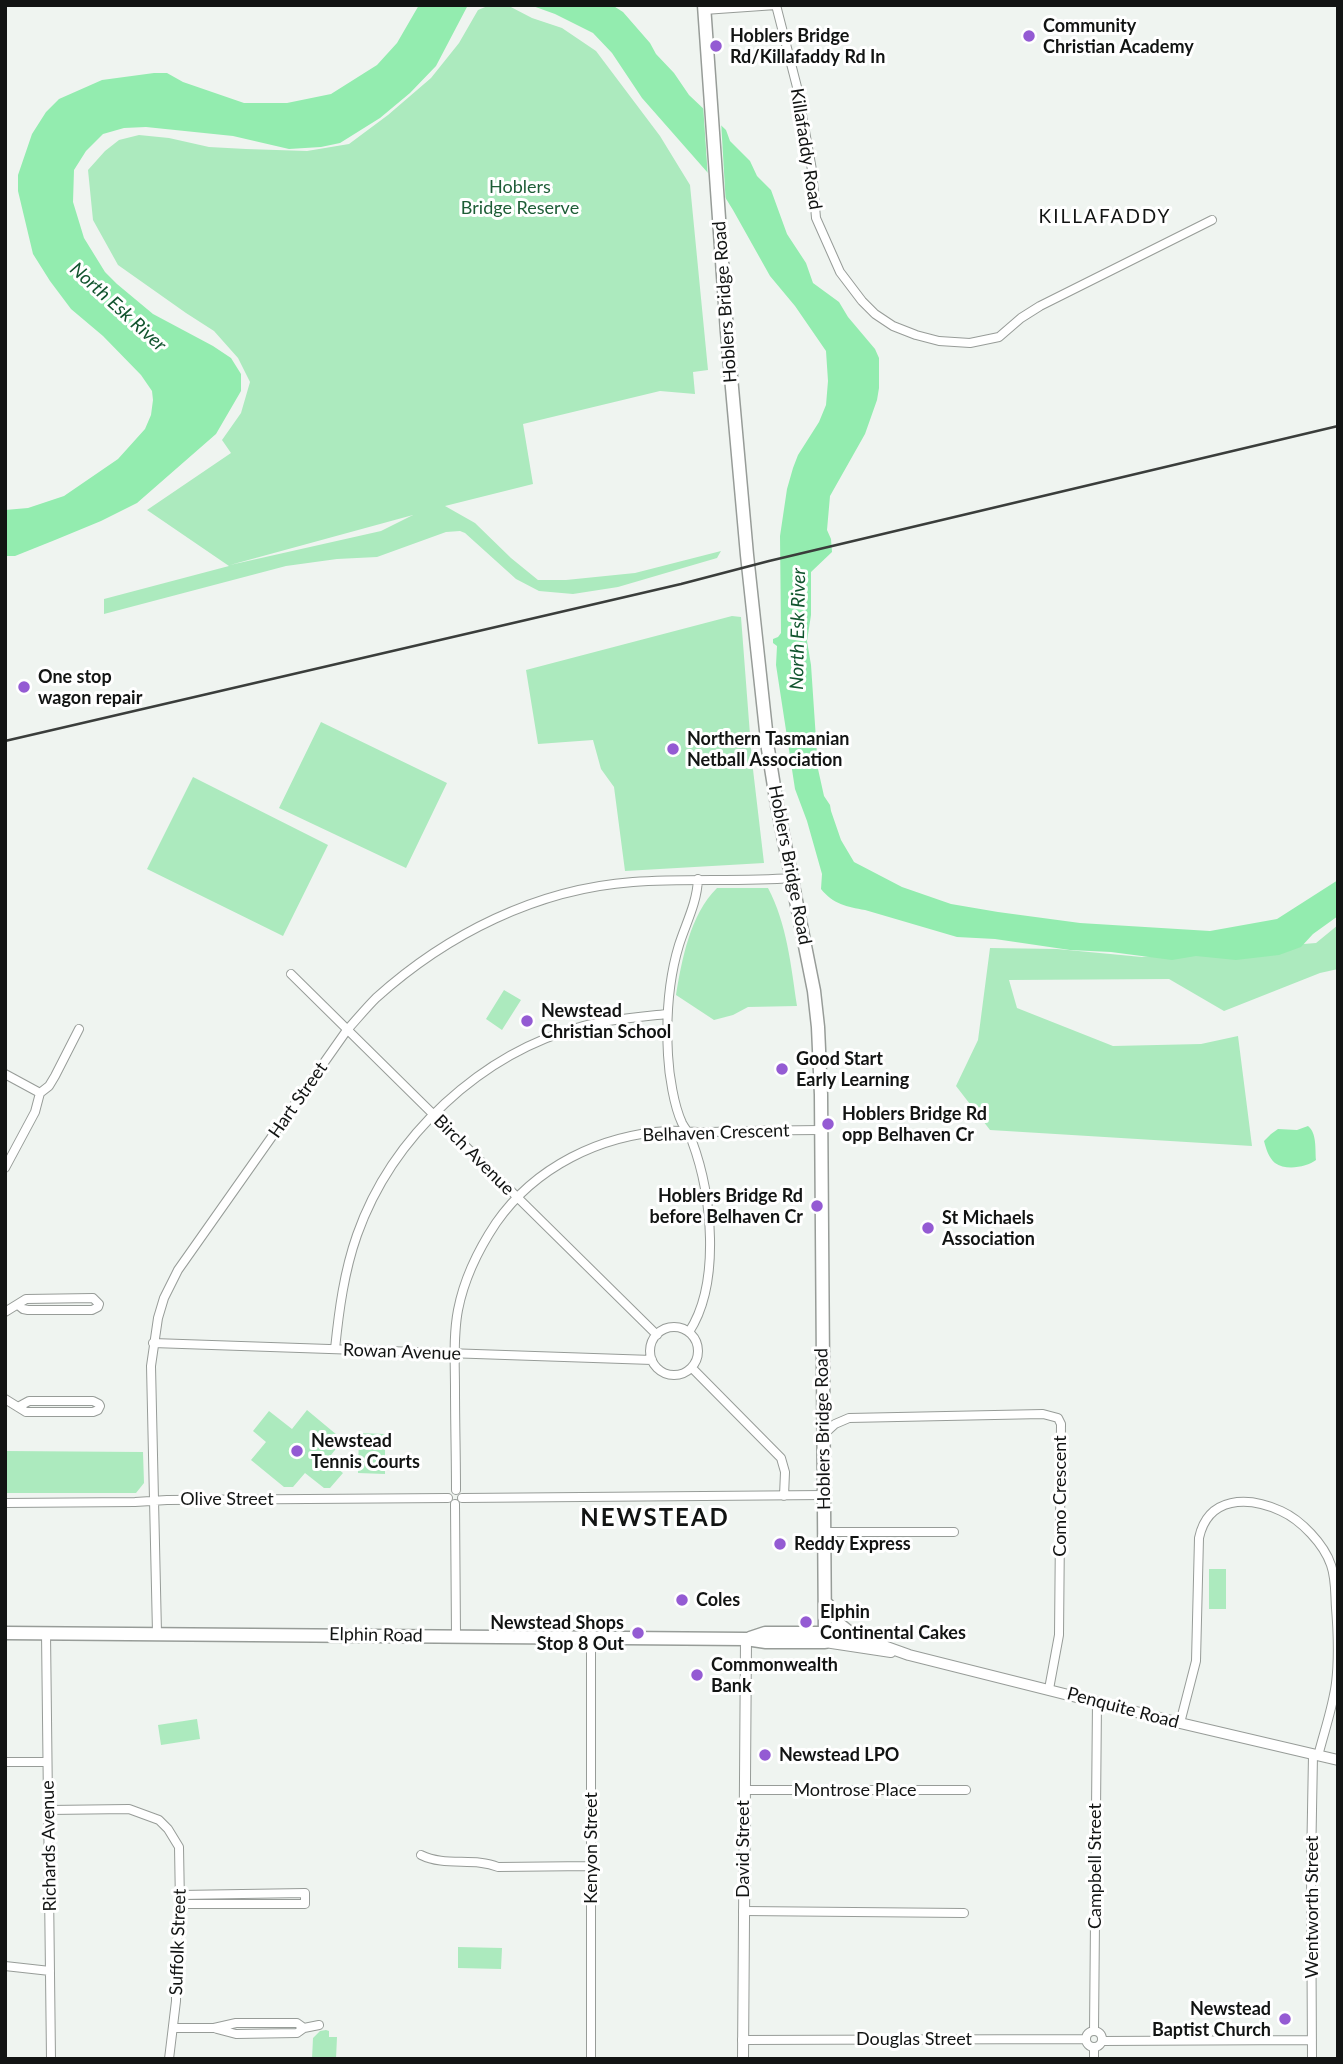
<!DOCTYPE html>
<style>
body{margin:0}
#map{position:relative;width:1343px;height:2064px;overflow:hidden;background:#eff4f0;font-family:Lato,sans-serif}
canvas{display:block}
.frame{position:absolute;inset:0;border:7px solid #121413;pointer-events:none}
</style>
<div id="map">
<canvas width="1343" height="2064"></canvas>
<div class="frame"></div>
</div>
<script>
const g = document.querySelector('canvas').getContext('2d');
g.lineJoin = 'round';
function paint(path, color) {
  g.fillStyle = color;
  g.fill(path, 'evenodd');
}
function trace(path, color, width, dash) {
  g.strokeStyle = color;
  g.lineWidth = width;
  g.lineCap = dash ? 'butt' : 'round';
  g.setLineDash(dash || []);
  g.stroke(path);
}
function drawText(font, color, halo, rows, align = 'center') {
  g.font = font + ' Lato,sans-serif';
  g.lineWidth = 6;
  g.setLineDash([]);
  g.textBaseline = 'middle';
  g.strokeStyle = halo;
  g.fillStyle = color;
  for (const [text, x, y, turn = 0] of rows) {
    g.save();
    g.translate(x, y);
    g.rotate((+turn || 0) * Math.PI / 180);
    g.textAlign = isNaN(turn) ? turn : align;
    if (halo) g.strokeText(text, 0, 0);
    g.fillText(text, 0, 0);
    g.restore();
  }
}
paint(new Path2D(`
 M490 5H507L532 18 562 28 596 51 660 136 690 185 708 370 693 372 695 394 660 391 523 424 533 484 445 506 475 523 511 558 538 580H566L635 573 721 551 717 558 618 587 573 594 539 591 516 579 465 533 460 531 446 532 377 557 337 559 286 566 104 614V599L229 566 147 510 231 453 222 440 241 413 250 382 238 358 214 331 186 313 118 265 93 220 88 170 105 151 119 140 139 135 169 138 209 147 246 149 307 151 349 144 388 115 431 78 459 43 478 10ZM413 515 381 531 230 565Z
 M732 616 741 617 752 761 764 863 625 871 614 787 601 769 593 740 538 744 526 670Z
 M321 722 447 783 406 868 279 808Z
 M193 777 328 845 283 936 147 869Z
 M717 888H768C787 924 791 966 797 1006L748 1007 733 1015 714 1020 676 995C682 959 690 915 717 888Z
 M1338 925V969L1320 973 1224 1011 1169 979 1009 980 1017 1008 1113 1046 1201 1044 1238 1036 1252 1146 990 1130 956 1086 978 1040 990 948 1057 949 1142 957 1316 943Z
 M504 990 521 1000 502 1030 486 1019Z
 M307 1410 343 1440 327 1460 343 1473 330 1488H324L305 1473 293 1487H284L251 1460 266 1442 253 1431 269 1411 292 1429Z
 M359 1433 385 1434V1474L358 1473Z
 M5 1451 143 1452 144 1483 136 1493H5Z
 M1209 1569H1226V1609H1209Z
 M197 1719 200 1739 161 1745 158 1725Z
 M458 1947 502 1948 501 1969 458 1968Z
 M326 2030 329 2031V2037H337L336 2059H312L313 2038 320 2031Z`), '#aceabe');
paint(new Path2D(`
 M419 5H468L436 66 410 93 380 118 340 143 321 147 289 149 233 136 146 127 124 128 103 134 86 151 74 170 73 202 84 238 105 272 117 284 153 314 213 346 231 358 241 374V391L216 434 137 503 101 521 55 540 15 556H5V510L28 508 64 496 118 459 145 429 151 415 153 400 152 391 141 375 103 336 71 309 50 281 33 254 18 191V175L32 134 46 112 59 99 102 80 154 73H167L183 82 244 103H287L331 94 377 65 397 43Z
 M530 5H612L623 12 650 43 656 54 674 73 689 95 726 130 730 141 750 161 757 176 771 190 787 234 806 263 813 283 839 302 848 317 875 349 879 358V388L877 400 865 434 830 496 827 530 831 539 832 552 811 572V615L807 641 811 665 818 769 824 796 830 805 831 811 841 840 854 862 902 887 951 904 998 912 1080 923 1210 931 1277 919 1338 880V916L1313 934 1301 947 1279 955 1236 960 1196 956 1172 960 1111 952 1070 950 995 939 957 937 865 910C847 907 833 904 821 889L822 874 807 821 795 789 776 665 777 646 773 643V639L778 637 781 633 780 536 787 489 793 468 798 455 819 422 826 405 828 381 826 351 795 306 770 276 733 210 715 181 642 98 612 53 593 33 555 14Z
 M1308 1126C1317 1133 1315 1149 1316 1160 1307 1167 1286 1171 1275 1163 1269 1158 1266 1149 1264 1141L1271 1134 1278 1129 1297 1130Z`), '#93ecaf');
paint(new Path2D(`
 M703 104 721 121 726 206 708 179Z`), '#eff4f0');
const minor = new Path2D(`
 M704 10 776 5 797 87 812 170 816 218 840 272 862 301 875 314 893 326 916 335 939 341 970 343 999 337 1021 318 1040 306 1212 220
 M291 974 657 1335
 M5 1074 40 1093
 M5 1168 35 1112 40 1093 49 1086 55 1076 79 1029
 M5 1312 26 1299 93 1298 99 1304 98 1307 92 1310H28L23 1309 18 1305
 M650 1351a24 24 0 1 1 48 0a24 24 0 1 1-48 0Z
 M689 1332C721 1283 712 1195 692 1141 690 1134 685 1129 682 1123 674 1106 669 1075 668 1055 666 1018 668 981 679 945 686 923 697 903 698 879
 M153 1343 652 1360
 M335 1349C339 1310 344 1272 357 1235 392 1136 481 1053 583 1026 610 1019 639 1017 667 1014
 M692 1368 781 1458 785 1472 784 1496
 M5 1399 26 1412H93L98 1410 100 1406 99 1404 93 1401H29L18 1407
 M824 1434 835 1424 849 1418 1043 1414 1058 1418 1061 1424 1059 1635 1049 1689
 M456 1490C456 1457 455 1423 455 1389 455 1363 453 1336 458 1310 464 1279 478 1250 496 1223 535 1167 600 1135 668 1131 682 1130 696 1133 710 1132 747 1131 784 1130 821 1130
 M462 1498 824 1495
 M5 1503 135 1502 167 1500 448 1498
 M455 1504 456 1636
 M824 1532H954
 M46 1633 51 2059
 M157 1633 151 1366 158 1318 164 1298 178 1270 347 1030C357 1019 366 1008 376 998 447 934 537 889 633 882 686 878 739 882 792 878
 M1180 1723 1196 1661 1199 1538C1208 1496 1248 1496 1281 1511 1301 1520 1324 1544 1331 1565 1336 1579 1335 1594 1336 1608 1338 1632 1339 1658 1336 1683 1333 1707 1324 1732 1318 1756
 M5 1762H47
 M744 1790H966
 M49 1810 129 1809 159 1820 168 1829 179 1847 180 1904 176 1963V2001L169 2059
 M421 1855C445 1867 474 1857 498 1867L591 1866
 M180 1895 305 1893V1904H180
 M743 1911 964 1913
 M5 1966 50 1971
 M174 2028H214L236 2023H297L304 2028
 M217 2029 236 2034 297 2033 304 2028 319 2025
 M1086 2039a8 8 0 1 1 16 0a8 8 0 1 1-16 0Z
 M1094 2031 1097 1701
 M742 2040 1086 2039
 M1102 2041 1312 2040
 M1094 2047V2059
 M591 2059V1636
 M1312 2059 1311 1866 1313 1755`);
const tertiary = new Path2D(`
 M825 1633 867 1640 909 1655 1180 1723 1338 1760
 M825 1642 891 1652
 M743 2059 746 1639`);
const trunk = new Path2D(`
 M827 1604 840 1625 855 1637
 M5 1633 746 1639 766 1642H825L821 1095 818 1027 814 991 777 805 768 749 747 555 727 332 704 5
 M750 1638 765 1633H825`);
trace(minor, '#979c98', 10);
trace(tertiary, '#979c98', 12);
trace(trunk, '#979c98', 15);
trace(minor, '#fff', 8);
trace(tertiary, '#fff', 10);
trace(trunk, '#fff', 12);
trace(new Path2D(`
 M5 741 681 584 769 561 1338 426`), '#3a3d3b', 2.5);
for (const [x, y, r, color] of [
 [1029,36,7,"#945bd3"],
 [716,46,7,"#945bd3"],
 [24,687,7,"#945bd3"],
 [673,749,7,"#945bd3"],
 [527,1021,7,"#945bd3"],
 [782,1069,7,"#945bd3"],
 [828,1124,7,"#945bd3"],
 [817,1206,7,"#945bd3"],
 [928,1228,7,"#945bd3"],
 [297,1451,7,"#945bd3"],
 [780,1544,7,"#945bd3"],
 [682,1600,7,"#945bd3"],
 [806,1622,7,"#945bd3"],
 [638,1633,7,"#945bd3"],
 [697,1675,7,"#945bd3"],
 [765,1755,7,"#945bd3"],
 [1285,2019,7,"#945bd3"]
]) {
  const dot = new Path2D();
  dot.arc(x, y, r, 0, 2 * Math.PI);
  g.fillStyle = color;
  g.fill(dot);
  trace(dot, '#fff', 2.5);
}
drawText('bold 18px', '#121413', '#fff', [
 ["Community",1043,26],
 ["Christian Academy",1043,47],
 ["Hoblers Bridge",730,36],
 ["Rd/Killafaddy Rd In",730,57],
 ["One stop",38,677],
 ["wagon repair",38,698],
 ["Northern Tasmanian",687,739],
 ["Netball Association",687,760],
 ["Newstead",541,1011],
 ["Christian School",541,1032],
 ["Good Start",796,1059],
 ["Early Learning",796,1080],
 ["Hoblers Bridge Rd",842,1114],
 ["opp Belhaven Cr",842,1135],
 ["Hoblers Bridge Rd",803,1196,"right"],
 ["before Belhaven Cr",803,1217,"right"],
 ["St Michaels",942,1218],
 ["Association",942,1239],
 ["Newstead",311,1441],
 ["Tennis Courts",311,1462],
 ["Reddy Express",794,1544],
 ["Coles",696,1600],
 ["Elphin",820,1612],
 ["Continental Cakes",820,1633],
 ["Newstead Shops",624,1623,"right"],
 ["Stop 8 Out",624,1644,"right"],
 ["Commonwealth",711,1665],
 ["Bank",711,1686],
 ["Newstead LPO",779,1755],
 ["Newstead",1271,2009,"right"],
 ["Baptist Church",1271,2030,"right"]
], 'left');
drawText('18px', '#121413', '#fff', [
 ["Killafaddy Road",806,149,81],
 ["Hoblers Bridge Road",725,302,-94],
 ["Hoblers Bridge Road",790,865,79],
 ["Hart Street",298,1100,-55],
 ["Belhaven Crescent",716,1133,-2],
 ["Birch Avenue",474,1155,45],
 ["Rowan Avenue",402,1352,2],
 ["Hoblers Bridge Road",823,1429,-91],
 ["Como Crescent",1060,1496,-90],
 ["Olive Street",227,1499],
 ["Elphin Road",376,1635,1],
 ["Penquite Road",1123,1708,15],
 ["Montrose Place",855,1790],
 ["Richards Avenue",49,1846,-91],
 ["Kenyon Street",591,1848,-90],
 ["David Street",743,1849,-90],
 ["Campbell Street",1095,1866,-90],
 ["Wentworth Street",1312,1907,-90],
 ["Suffolk Street",178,1942,-88],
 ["Douglas Street",914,2039]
]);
drawText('18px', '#1d5d36', '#fff', [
 ["Hoblers",520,187],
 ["Bridge Reserve",520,208]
]);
g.letterSpacing = '2px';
drawText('19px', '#121413', '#fff', [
 ["KILLAFADDY",1105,217]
]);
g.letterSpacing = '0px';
drawText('italic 19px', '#11542e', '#fff', [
 ["North Esk River",118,307,42],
 ["North Esk River",798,629,-89]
]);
g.letterSpacing = '2px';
drawText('bold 24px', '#121413', '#fff', [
 ["NEWSTEAD",655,1518]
]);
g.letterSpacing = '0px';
</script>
